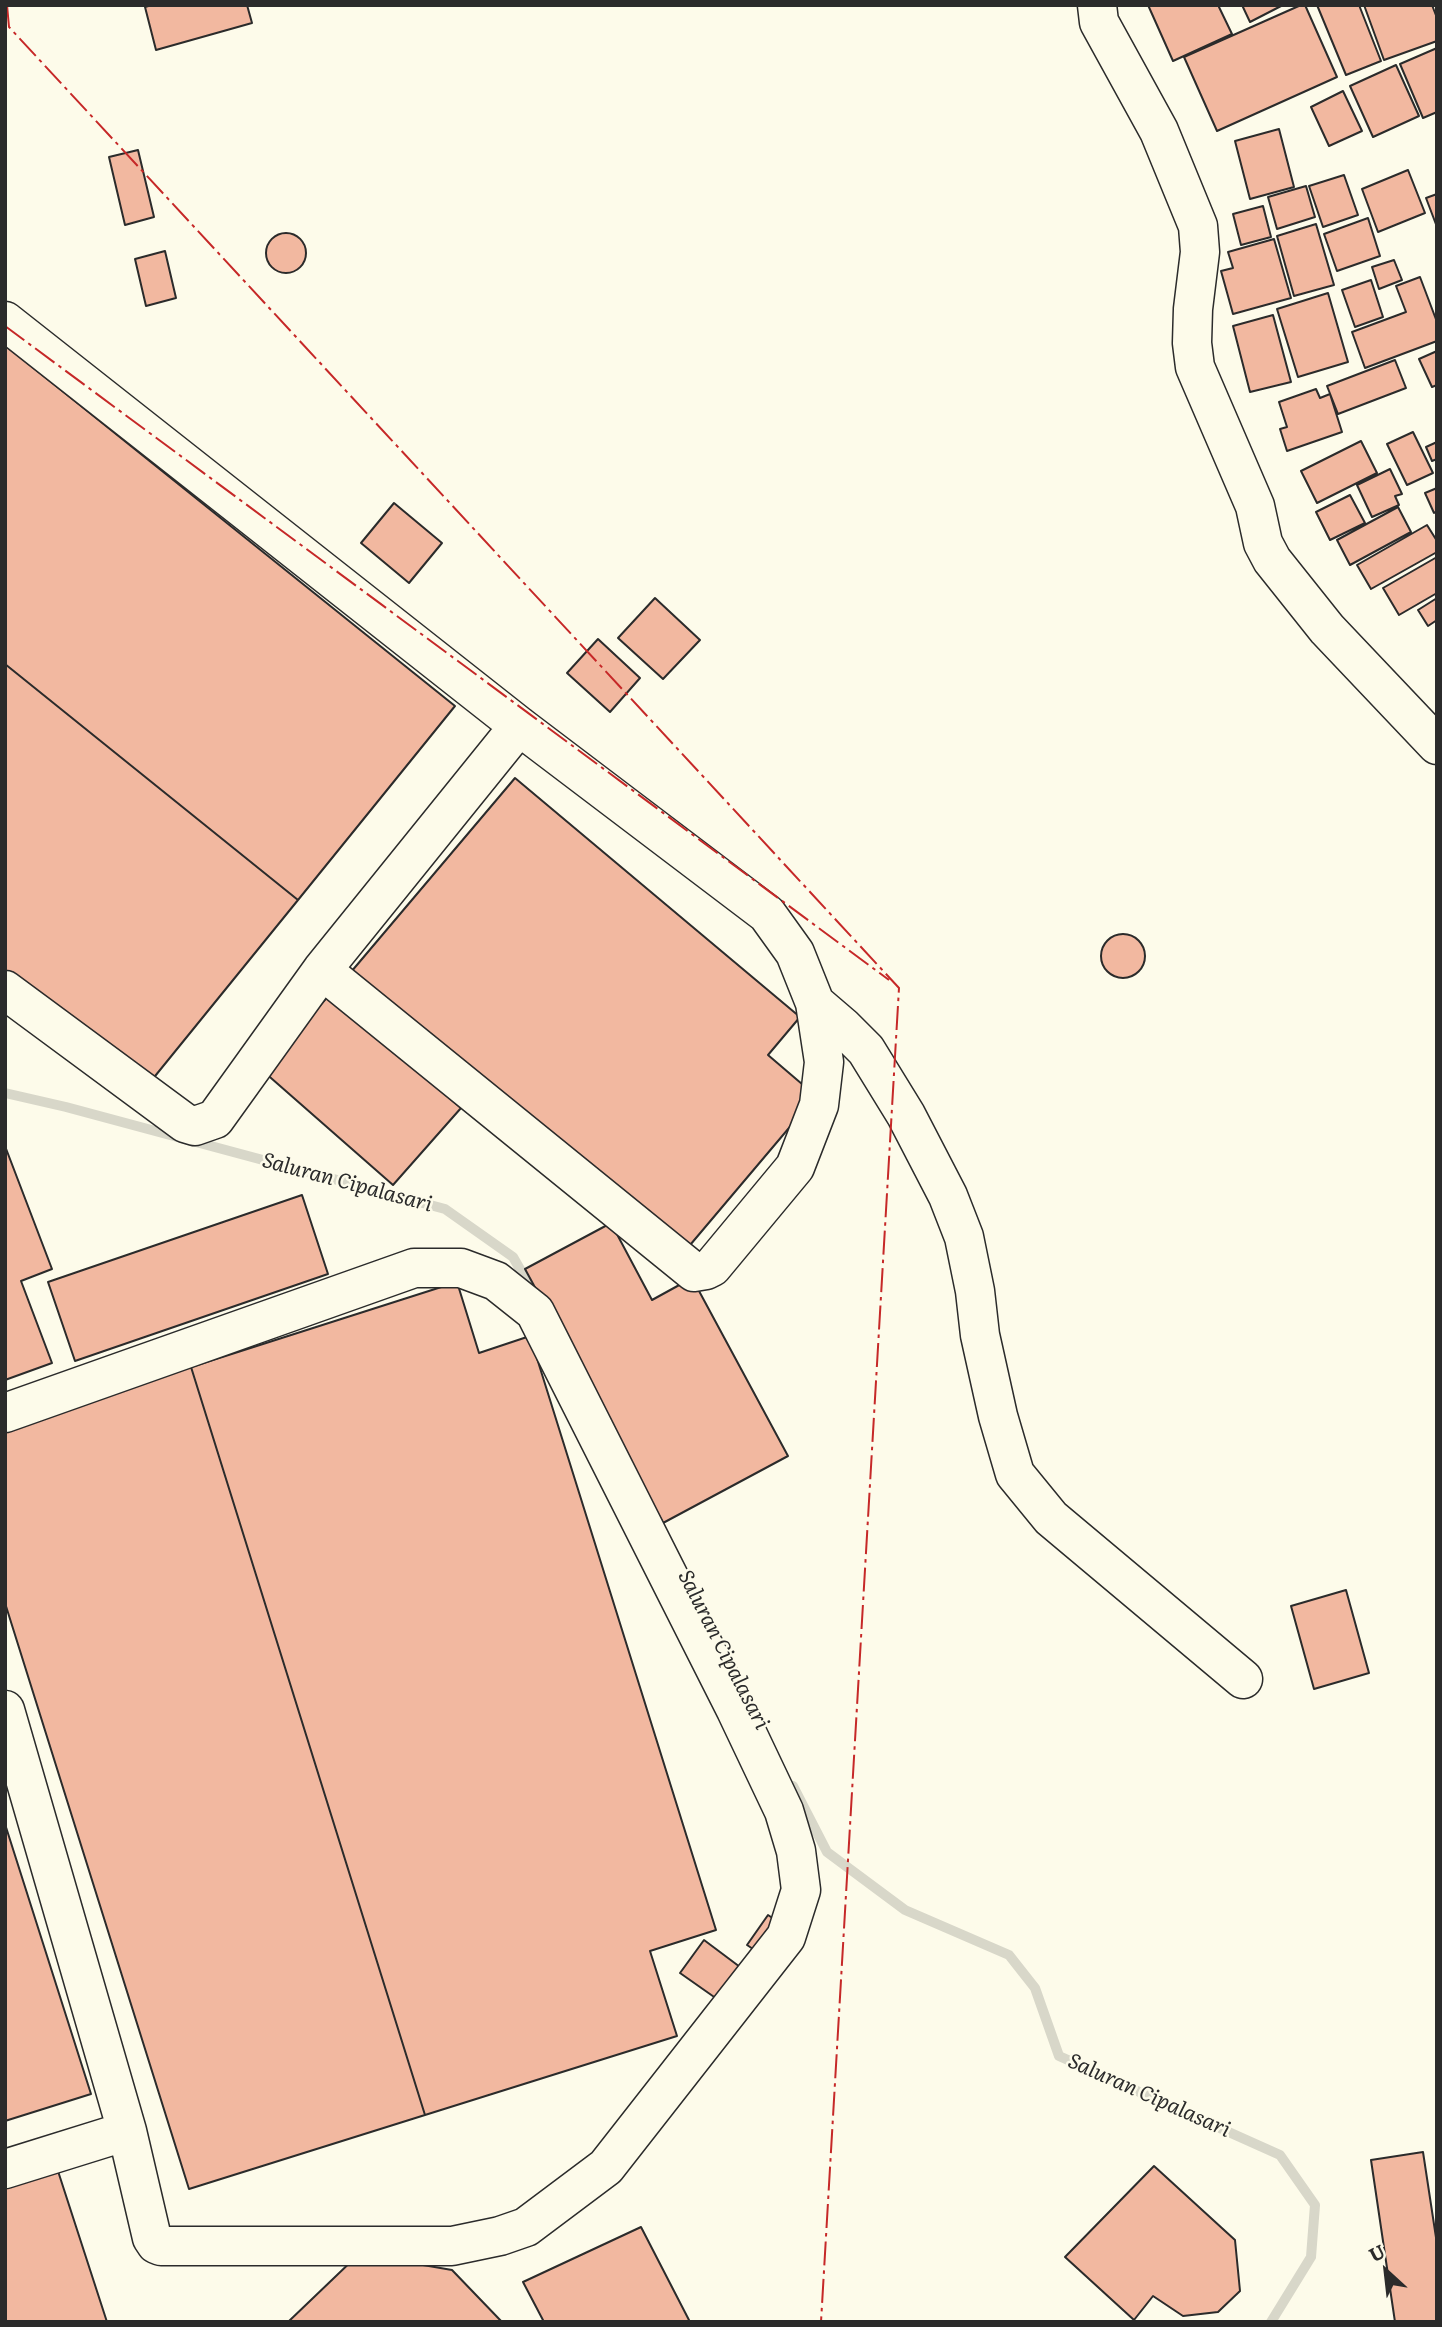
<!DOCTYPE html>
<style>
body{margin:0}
#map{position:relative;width:1442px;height:2327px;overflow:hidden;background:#fdfbea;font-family:Literata,serif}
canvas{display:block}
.frame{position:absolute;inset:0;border:7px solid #2b2b2b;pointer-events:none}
.north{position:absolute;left:1351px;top:2236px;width:70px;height:70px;-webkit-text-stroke:5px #fdfbea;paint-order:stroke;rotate:333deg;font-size:19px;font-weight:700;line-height:28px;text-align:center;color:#2b2b2b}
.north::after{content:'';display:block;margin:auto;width:24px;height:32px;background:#2b2b2b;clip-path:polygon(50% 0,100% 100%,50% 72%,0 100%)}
</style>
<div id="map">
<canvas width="1442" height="2327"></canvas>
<div class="frame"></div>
<div class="north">U</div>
</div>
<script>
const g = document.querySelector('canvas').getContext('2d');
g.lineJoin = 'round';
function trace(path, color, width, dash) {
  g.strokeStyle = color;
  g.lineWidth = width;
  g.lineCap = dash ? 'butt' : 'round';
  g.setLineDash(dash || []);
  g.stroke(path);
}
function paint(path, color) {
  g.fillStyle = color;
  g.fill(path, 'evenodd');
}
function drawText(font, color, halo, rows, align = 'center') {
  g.font = font + ' Literata,serif';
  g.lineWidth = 5;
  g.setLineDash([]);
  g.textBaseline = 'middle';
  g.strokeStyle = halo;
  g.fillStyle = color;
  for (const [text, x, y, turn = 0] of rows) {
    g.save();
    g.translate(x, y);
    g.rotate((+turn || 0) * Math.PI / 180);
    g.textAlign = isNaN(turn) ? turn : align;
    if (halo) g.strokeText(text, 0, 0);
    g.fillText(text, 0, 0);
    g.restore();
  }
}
trace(new Path2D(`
 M5 1093 66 1107 445 1209 513 1257 533 1292
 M793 1786 827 1852 905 1910 1009 1955 1035 1988 1059 2056 1280 2155 1315 2205 1311 2257 1271 2322`), '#d8d7c9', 10);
const building = new Path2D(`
 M152 5H247L252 23 156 50 145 7Z
 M1148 5H1218L1232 34 1173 61Z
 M1242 5H1283L1250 22Z
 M1301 5H1305L1337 77 1217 131 1184 57Z
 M1317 5H1359L1381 61 1346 75Z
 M1364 5H1432L1437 18V41L1384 60Z
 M1437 48V112L1423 118 1400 64Z
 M1396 65 1419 116 1373 137 1350 86Z
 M1343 91 1362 131 1329 146 1311 107Z
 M1279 129 1294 187 1250 199 1235 141Z
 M138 150 154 217 125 225 109 157Z
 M1408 170 1425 213 1378 232 1362 189Z
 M1344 175 1358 215 1323 227 1309 186Z
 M1306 186 1315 217 1277 229 1268 197Z
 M1437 194V227L1426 198Z
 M1263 206 1271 237 1241 245 1233 214Z
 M1368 218 1380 256 1337 271 1324 234Z
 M1316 224 1334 285 1294 296 1277 236Z
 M266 253a20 20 0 1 1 40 0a20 20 0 1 1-40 0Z
 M1274 239 1291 298 1233 314 1221 271 1233 268 1228 252Z
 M165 251 176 298 146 306 135 259Z
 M1394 260 1402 280 1379 289 1372 267Z
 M1420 277 1437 322V341L1365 368 1352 332 1406 312 1396 286Z
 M1371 280 1383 317 1355 327 1342 290Z
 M1328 293 1348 362 1298 377 1277 309Z
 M1273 315 1291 382 1250 392 1233 326Z
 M5 345 455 706 298 900 5 664Z
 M1437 351V385L1432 387 1419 359Z
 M1395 360 1406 388 1338 414 1327 386Z
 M1316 389 1320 398 1330 394 1342 432 1287 451 1280 429 1287 427 1279 402Z
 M1413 432 1433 473 1407 485 1387 444Z
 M1361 441 1377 473 1317 503 1301 471Z
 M1437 442V459L1432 461 1426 447Z
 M1390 469 1402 494 1395 496 1399 505 1372 517 1357 485Z
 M1437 488V511L1434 513 1425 493Z
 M1350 495 1365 523 1330 540 1316 512Z
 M394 503 442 543 409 583 361 543Z
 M1398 507 1411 532 1350 565 1337 540Z
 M1427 525 1437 541V552L1371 589 1357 565Z
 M1437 557V593L1399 615 1383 588Z
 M655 598 700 640 663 679 618 638Z
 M1437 598V620L1428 626 1418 610Z
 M598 639 640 678 610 712 567 673Z
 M5 664 298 900 147 1086 5 972Z
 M515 778 800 1017 768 1055 816 1096 685 1251 351 972Z
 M1101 956a22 22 0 1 1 44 0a22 22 0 1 1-44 0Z
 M330 994 461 1108 393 1185 263 1071Z
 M5 1146 52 1269 21 1281 52 1363 5 1380Z
 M302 1195 328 1274 75 1361 48 1282Z
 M611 1223 652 1300 692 1278 788 1456 663 1523 525 1269Z
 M457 1282 479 1353 530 1336 716 1930 650 1951 677 2036 425 2115 191 1367Z
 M191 1367 425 2115 189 2189 5 1603V1424Z
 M1346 1590 1369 1673 1314 1689 1291 1606Z
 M5 1824 91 2094 5 2121Z
 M768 1915 786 1927 765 1957 747 1945Z
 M704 1940 740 1967 717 1999 680 1973Z
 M1423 2152 1437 2244V2322H1395L1371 2160Z
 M1154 2166 1235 2240 1240 2291 1218 2312 1183 2316 1153 2296 1134 2320 1065 2257Z
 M57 2168 107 2322H5V2185Z
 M641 2227 690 2322H544L523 2282Z
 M359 2254 452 2270 502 2322H288Z`);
paint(building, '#f2b8a0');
trace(building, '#2b2b2b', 2);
const minor = new Path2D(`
 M1097 5 1099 22 1159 131 1198 226 1200 252 1193 309 1192 343 1195 367 1255 506 1263 543 1272 560 1327 629 1437 745
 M5 321 519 726 767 914 795 953 815 1003 824 1062 819 1105 795 1167 712 1267 706 1270 694 1272 322 970
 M5 990 185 1123 195 1126 215 1119 322 970 519 726
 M815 1003 843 1027 866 1050 906 1115 948 1196 964 1237 975 1291 980 1335 998 1416 1015 1474 1051 1518 1243 1679
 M5 1413 414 1268H461L496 1281 535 1312 736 1710 784 1811 796 1851 801 1890 786 1937 606 2167 526 2227 500 2236 452 2246H161L156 2244 152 2238 127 2131 5 1710
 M5 2169 127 2131`);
trace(minor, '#2b2b2b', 41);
trace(minor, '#fdfbea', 38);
trace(new Path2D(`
 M7 5 9 27 899 988 821 2322
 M5 326 889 980`), '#c62828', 2, [24, 5, 3.5, 5]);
drawText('italic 21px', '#2b2b2b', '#fdfbea', [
 ["Saluran Cipalasari",347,1183,15],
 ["Saluran Cipalasari",723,1650,63],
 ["Saluran Cipalasari",1149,2096,24]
]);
</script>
